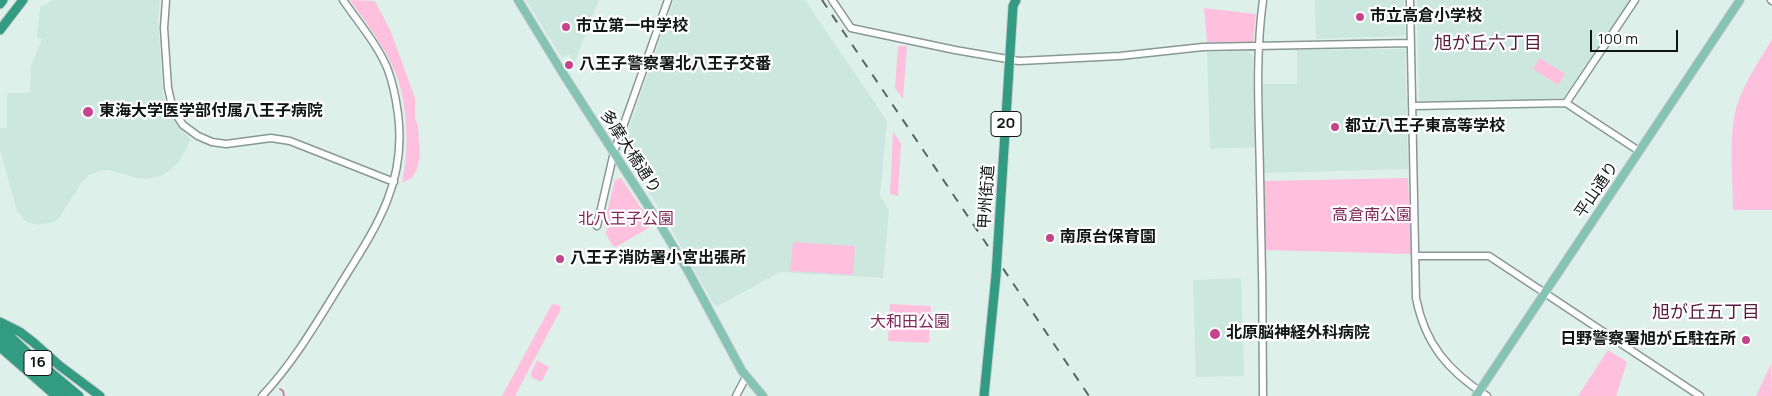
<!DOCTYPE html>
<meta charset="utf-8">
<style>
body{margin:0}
#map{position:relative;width:1772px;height:396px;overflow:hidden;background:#def0ea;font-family:Manrope,sans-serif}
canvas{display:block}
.scale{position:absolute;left:1590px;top:30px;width:88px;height:22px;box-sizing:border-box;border:2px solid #101614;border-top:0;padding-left:6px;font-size:15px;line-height:18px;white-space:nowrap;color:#101614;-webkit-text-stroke:4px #fff;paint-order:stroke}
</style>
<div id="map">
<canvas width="1772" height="396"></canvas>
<div class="scale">100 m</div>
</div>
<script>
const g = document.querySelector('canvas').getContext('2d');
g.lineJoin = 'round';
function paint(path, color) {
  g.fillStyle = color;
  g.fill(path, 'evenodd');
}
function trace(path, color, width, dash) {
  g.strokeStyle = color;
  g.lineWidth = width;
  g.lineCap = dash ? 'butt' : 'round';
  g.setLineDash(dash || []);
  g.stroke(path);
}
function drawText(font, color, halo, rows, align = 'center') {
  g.font = font + ' Manrope,"Noto Sans JP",sans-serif';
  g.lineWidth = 4.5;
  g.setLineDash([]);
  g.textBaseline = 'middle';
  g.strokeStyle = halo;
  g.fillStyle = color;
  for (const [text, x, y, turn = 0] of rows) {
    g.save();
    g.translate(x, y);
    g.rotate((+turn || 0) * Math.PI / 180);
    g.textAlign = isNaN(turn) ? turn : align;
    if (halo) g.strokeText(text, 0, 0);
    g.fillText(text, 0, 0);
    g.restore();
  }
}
paint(new Path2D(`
 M52 0H160L158 19 163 96 167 108 174 121 191 140 178 163 169 171 161 176 147 179 137 178 109 170 100 171 89 175 81 183 59 218 54 222 38 225 26 222 17 211 0 150V128H7V93H30L31 66 42 39 37 38 40 7 47 4Z
 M526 0H599L574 64 569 54 562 58Z
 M674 0H805L887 121 880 196 889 210 883 278 780 272 718 306 714 305 668 223 625 155 622 147Z
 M1315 0H1404L1405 34 1404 36 1316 39Z
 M1417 0H1630L1563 98 1419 101Z
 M1405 49 1408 169 1263 173V84H1297V50Z
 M1247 51 1253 55 1255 147 1210 149 1207 52Z
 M1241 278 1244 376 1196 377 1193 280Z`), '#cce7de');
paint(new Path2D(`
 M350 0 375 1 391 32 415 98V118L418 126 420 155 417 169 412 178 402 183C410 148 408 97 392 65 381 42 365 21 350 0Z
 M1204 8 1256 14 1253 43 1207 42Z
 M1772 39V210H1733C1733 180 1728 132 1737 105 1745 81 1760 60 1772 39Z
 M898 46H907L903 99 895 88Z
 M1540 58 1565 74 1558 85 1533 69Z
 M893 131 901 144 898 196 890 194Z
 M621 178 651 223 650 227 616 247 613 246 605 232 607 231 606 226 604 225 615 180Z
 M1408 178 1411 254 1265 250 1264 181Z
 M793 242 855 246 853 275 790 271Z
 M552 304 559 305 561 309 515 396H502Z
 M890 304 931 306 929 343 888 341Z
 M1608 350 1627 362 1616 396H1578Z
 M537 360 549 367 542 381H539L532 378 531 373Z
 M1771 364 1772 396H1756Z`), '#fec0dc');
trace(new Path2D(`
 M280 389 283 391 284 396`), '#ca81a4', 2);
const minor = new Path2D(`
 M166 0 164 28 168 88 173 110 183 125 198 136 212 142 226 144 271 138 290 141 394 182
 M832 0 851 28 955 50 1019 61 1120 56 1203 47 1410 43
 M1263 0C1255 59 1259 116 1260 175 1262 249 1263 322 1263 396
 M1410 0 1416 298C1425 344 1448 371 1487 396
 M1771 0 1772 1
 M1566 103 1635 0
 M1413 106 1566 103 1639 151
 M597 226 614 152 668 0
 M1416 256H1489L1700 396
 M262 396C293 363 316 324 340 285 375 229 407 184 398 114 396 99 393 84 388 70 378 45 358 22 343 0
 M736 396 746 377`);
const major = new Path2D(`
 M518 0 562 72 661 226 688 271 742 371 763 396
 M1476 396 1740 0`);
const highway = new Path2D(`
 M0 4 3 0
 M0 30 23 0
 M998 243 1013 6 1016 0
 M0 322 20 332 33 342 60 366 100 396
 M0 327 31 356 79 396
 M0 337 36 370 67 396
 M0 347 56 396
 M984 396 996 275`);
trace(minor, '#889893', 9);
trace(major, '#cfd0d0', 10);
trace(highway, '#cfd0d0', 11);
trace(minor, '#fff', 6);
trace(major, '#85c3b5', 8);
trace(highway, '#349b83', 9);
trace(new Path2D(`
 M822 0 1089 396`), '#5b6561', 2, [9, 9]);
const highwayBridge = new Path2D(`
 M996 275 998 243`);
trace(highwayBridge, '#cfd0d0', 11, []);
trace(highwayBridge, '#349b83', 9);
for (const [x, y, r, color] of [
 [1360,17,5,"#c6448c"],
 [566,27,5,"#c6448c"],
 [569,65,5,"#c6448c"],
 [88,112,6,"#c6448c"],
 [1335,127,5,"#c6448c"],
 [1050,238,5,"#c6448c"],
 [560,259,5,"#c6448c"],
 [1215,334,6,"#c6448c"],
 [1746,340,5,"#c6448c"]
]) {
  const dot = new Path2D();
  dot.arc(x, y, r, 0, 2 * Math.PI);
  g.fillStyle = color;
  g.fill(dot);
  trace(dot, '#fff', 2);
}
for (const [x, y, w] of [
 [1006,124,30],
 [38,363,28]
]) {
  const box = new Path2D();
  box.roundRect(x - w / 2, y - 12.5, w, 25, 4);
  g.fillStyle = '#fff';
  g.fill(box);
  trace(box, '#101614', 1);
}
drawText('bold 15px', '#101614', null, [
 ["20",1006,124],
 ["16",38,363]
]);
drawText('bold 16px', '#101614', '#fff', [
 ["市立高倉小学校",1370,17],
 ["市立第一中学校",576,27],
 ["八王子警察署北八王子交番",579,65],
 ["東海大学医学部付属八王子病院",99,112],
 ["都立八王子東高等学校",1345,127],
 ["南原台保育園",1060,238],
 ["八王子消防署小宮出張所",570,259],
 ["北原脳神経外科病院",1226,334],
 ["日野警察署旭が丘駐在所",1736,340,"right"]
], 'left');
drawText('16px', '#101614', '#fff', [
 ["多摩大橋通り",630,152,57],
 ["平山通り",1597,190,-56],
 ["甲州街道",987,197,-86]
]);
drawText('16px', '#7f2858', '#fff', [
 ["高倉南公園",1372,216],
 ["北八王子公園",626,220],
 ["大和田公園",910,323]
]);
drawText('18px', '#591a3d', '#fff', [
 ["旭が丘六丁目",1488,44],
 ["旭が丘五丁目",1706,313]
]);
</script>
